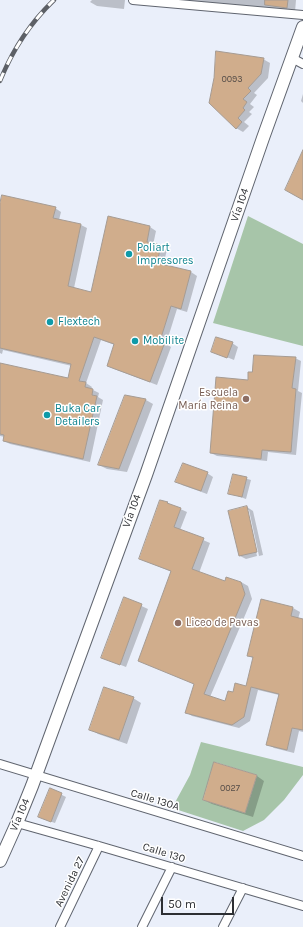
<!DOCTYPE html>
<meta charset="utf-8">
<style>
body{margin:0}
#map{position:relative;width:303px;height:927px;overflow:hidden;background:#eaeffa;font-family:Karla,sans-serif}
canvas{display:block}
.scale{position:absolute;left:161px;top:897px;width:73px;height:18px;box-sizing:border-box;border:2px solid #2d2f33;border-top:0;padding-left:5px;font-size:12px;line-height:14px;white-space:nowrap;color:#2d2f33;-webkit-text-stroke:3px #fff;paint-order:stroke}
</style>
<div id="map">
<canvas width="303" height="927"></canvas>
<div class="scale">50 m</div>
</div>
<script>
const g = document.querySelector('canvas').getContext('2d');
g.lineJoin = 'round';
function paint(path, color) {
  g.fillStyle = color;
  g.fill(path, 'evenodd');
}
function trace(path, color, width, dash) {
  g.strokeStyle = color;
  g.lineWidth = width;
  g.lineCap = dash ? 'butt' : 'round';
  g.setLineDash(dash || []);
  g.stroke(path);
}
function drawText(font, color, halo, rows, align = 'center') {
  g.font = font + ' Karla,sans-serif';
  g.lineWidth = 3;
  g.setLineDash([]);
  g.textBaseline = 'middle';
  g.strokeStyle = halo;
  g.fillStyle = color;
  for (const [text, x, y, turn = 0] of rows) {
    g.save();
    g.translate(x, y);
    g.rotate((+turn || 0) * Math.PI / 180);
    g.textAlign = isNaN(turn) ? turn : align;
    if (halo) g.strokeText(text, 0, 0);
    g.fillText(text, 0, 0);
    g.restore();
  }
}
paint(new Path2D(`
 M248 216 303 244V346L213 323Z
 M201 742 303 767V775L284 800 264 820 243 831 172 808 190 775ZM215 762 257 775 245 813 203 800Z`), '#a7c5a9');
paint(new Path2D(`
 M92 0H125L124 9 97 6 90 2Z
 M179 0H296L295 12Z
 M263 59 270 63 268 78 254 93 257 95 250 104 254 107 249 112 252 114 244 122 249 126 243 132 236 128 210 103Z
 M303 94V103L301 101Z
 M0 207 55 208 61 212 59 220 81 225 87 228 74 288 92 293 109 218 150 227 156 231 153 245 161 246 167 250 163 265 191 272 197 276 187 312 177 309 166 344 171 347 157 385 114 369 108 366 115 345 101 340 86 383 92 387 91 389 99 393 98 397 103 400 90 462 10 444 4 441 5 437 0 436V364L69 379 72 366 3 350 2 354 0 353Z
 M232 343 238 347 234 360 212 351Z
 M295 358 301 361 298 391 302 393 296 455 268 452 267 461 217 456 211 453 249 381Z
 M125 396 146 400 153 404 127 472 107 469 99 465Z
 M207 473 213 477 207 494 182 485Z
 M233 475 251 480 246 499 229 493Z
 M160 501 167 503 187 512 180 530 210 543 199 573 226 582H241L248 586 252 599 210 697 226 702 234 693 247 687 254 659 248 655 262 600 293 608 300 612 298 619 303 620V732L299 731 294 753 274 748 268 744 279 695 258 690 250 721 239 728 192 716 186 712 195 684 139 661 172 572 140 559Z
 M247 507 253 511 263 555 259 556 249 510H247L257 556 246 559 240 556Z
 M124 598 148 609 126 667 103 658Z
 M133 698 141 703 127 744 98 734 90 729Z
 M215 764 257 776 264 781 253 817 212 804 204 800Z
 M50 789 66 797 55 823 43 819Z`), '#0003');
const building = new Path2D(`
 M265 0H288L287 8 265 5Z
 M216 51 264 58 261 74 248 88 251 91 243 99 247 102 243 108 245 110 238 118 242 122 236 129 209 103 214 78Z
 M303 150V200L285 190Z
 M2 195 56 207 53 218 81 224 68 286 91 292 108 216 150 226 147 242 161 245 157 263 191 271 181 309 171 306 160 341 165 342 150 382 107 366 114 344 94 337 79 381 86 382 85 387 93 389 92 395 97 396 83 459 3 441 4 435 0 434V363L68 378 71 364 0 348V203Z
 M216 337 233 342 227 358 211 352Z
 M254 355 296 357 292 388 296 389 291 452 262 450 261 459 210 453 216 377 248 380V372H252Z
 M125 395 146 399 119 469 98 465Z
 M183 463 208 472 201 491 175 482Z
 M233 474 247 477 242 497 228 494Z
 M160 500 168 502 167 503 181 508 174 527 204 538 192 569 225 581 226 577 241 582 245 594 204 694 225 701 228 691 233 692 235 683 246 686 253 657 247 656 261 599 293 607 291 616 303 619V730L292 728 287 750 266 745 279 694 251 687 244 717 232 725 185 713 194 684 138 661 171 571 139 559Z
 M247 506 257 552 239 556 228 511Z
 M124 597 142 604 120 665 101 658Z
 M104 687 134 697 119 740 89 730Z
 M214 762 257 775 245 813 203 800Z
 M50 788 62 793 51 822 38 817Z`);
paint(building, '#d0ad8c');
trace(building, '#a59b93', 1);
const minor = new Path2D(`
 M133 0 303 15
 M292 58 303 64
 M0 764 303 856
 M17 823 99 846 303 906
 M60 927 99 846
 M142 927 172 867
 M223 927 243 888`);
const secondary = new Path2D(`
 M0 861 17 823 32 786 146 475 263 138 303 27`);
trace(minor, '#60656f', 10);
trace(secondary, '#60656f', 14);
trace(minor, '#fff', 8);
trace(secondary, '#fff', 12);
const rail = new Path2D(`
 M0 81C12 51 31 22 54 0`);
trace(rail, '#5d6066', 4.5);
trace(rail, '#fff', 3, [9]);
for (const [x, y, r, color] of [
 [129,254,4,"#0f9aa8"],
 [50,322,4,"#0f9aa8"],
 [135,341,4,"#0f9aa8"],
 [246,399,4,"#8d6e63"],
 [47,415,4,"#0f9aa8"],
 [178,623,4,"#8d6e63"]
]) {
  const dot = new Path2D();
  dot.arc(x, y, r, 0, 2 * Math.PI);
  g.fillStyle = color;
  g.fill(dot);
  trace(dot, '#fff', 1.5);
}
drawText('9px', '#564e49', null, [
 ["0093",232,79],
 ["0027",230,788]
]);
drawText('11px', '#2d2f33', '#fff', [
 ["Vía 104",240,205,-71],
 ["Vía 104",132,511,-70],
 ["Calle 130A",155,800,17],
 ["Vía 104",20,815,-67],
 ["Calle 130",164,853,17],
 ["Avenida 27",70,882,-64]
]);
drawText('11px', '#0d838f', '#fff', [
 ["Poliart",137,248],
 ["Impresores",137,261],
 ["Flextech",58,322],
 ["Mobilite",143,341],
 ["Buka Car",55,409],
 ["Detailers",55,422]
], 'left');
drawText('11px', '#785e54', '#fff', [
 ["Escuela",238,393],
 ["María Reina",238,406],
 ["Liceo de Pavas",186,623,"left"]
], 'right');
</script>
